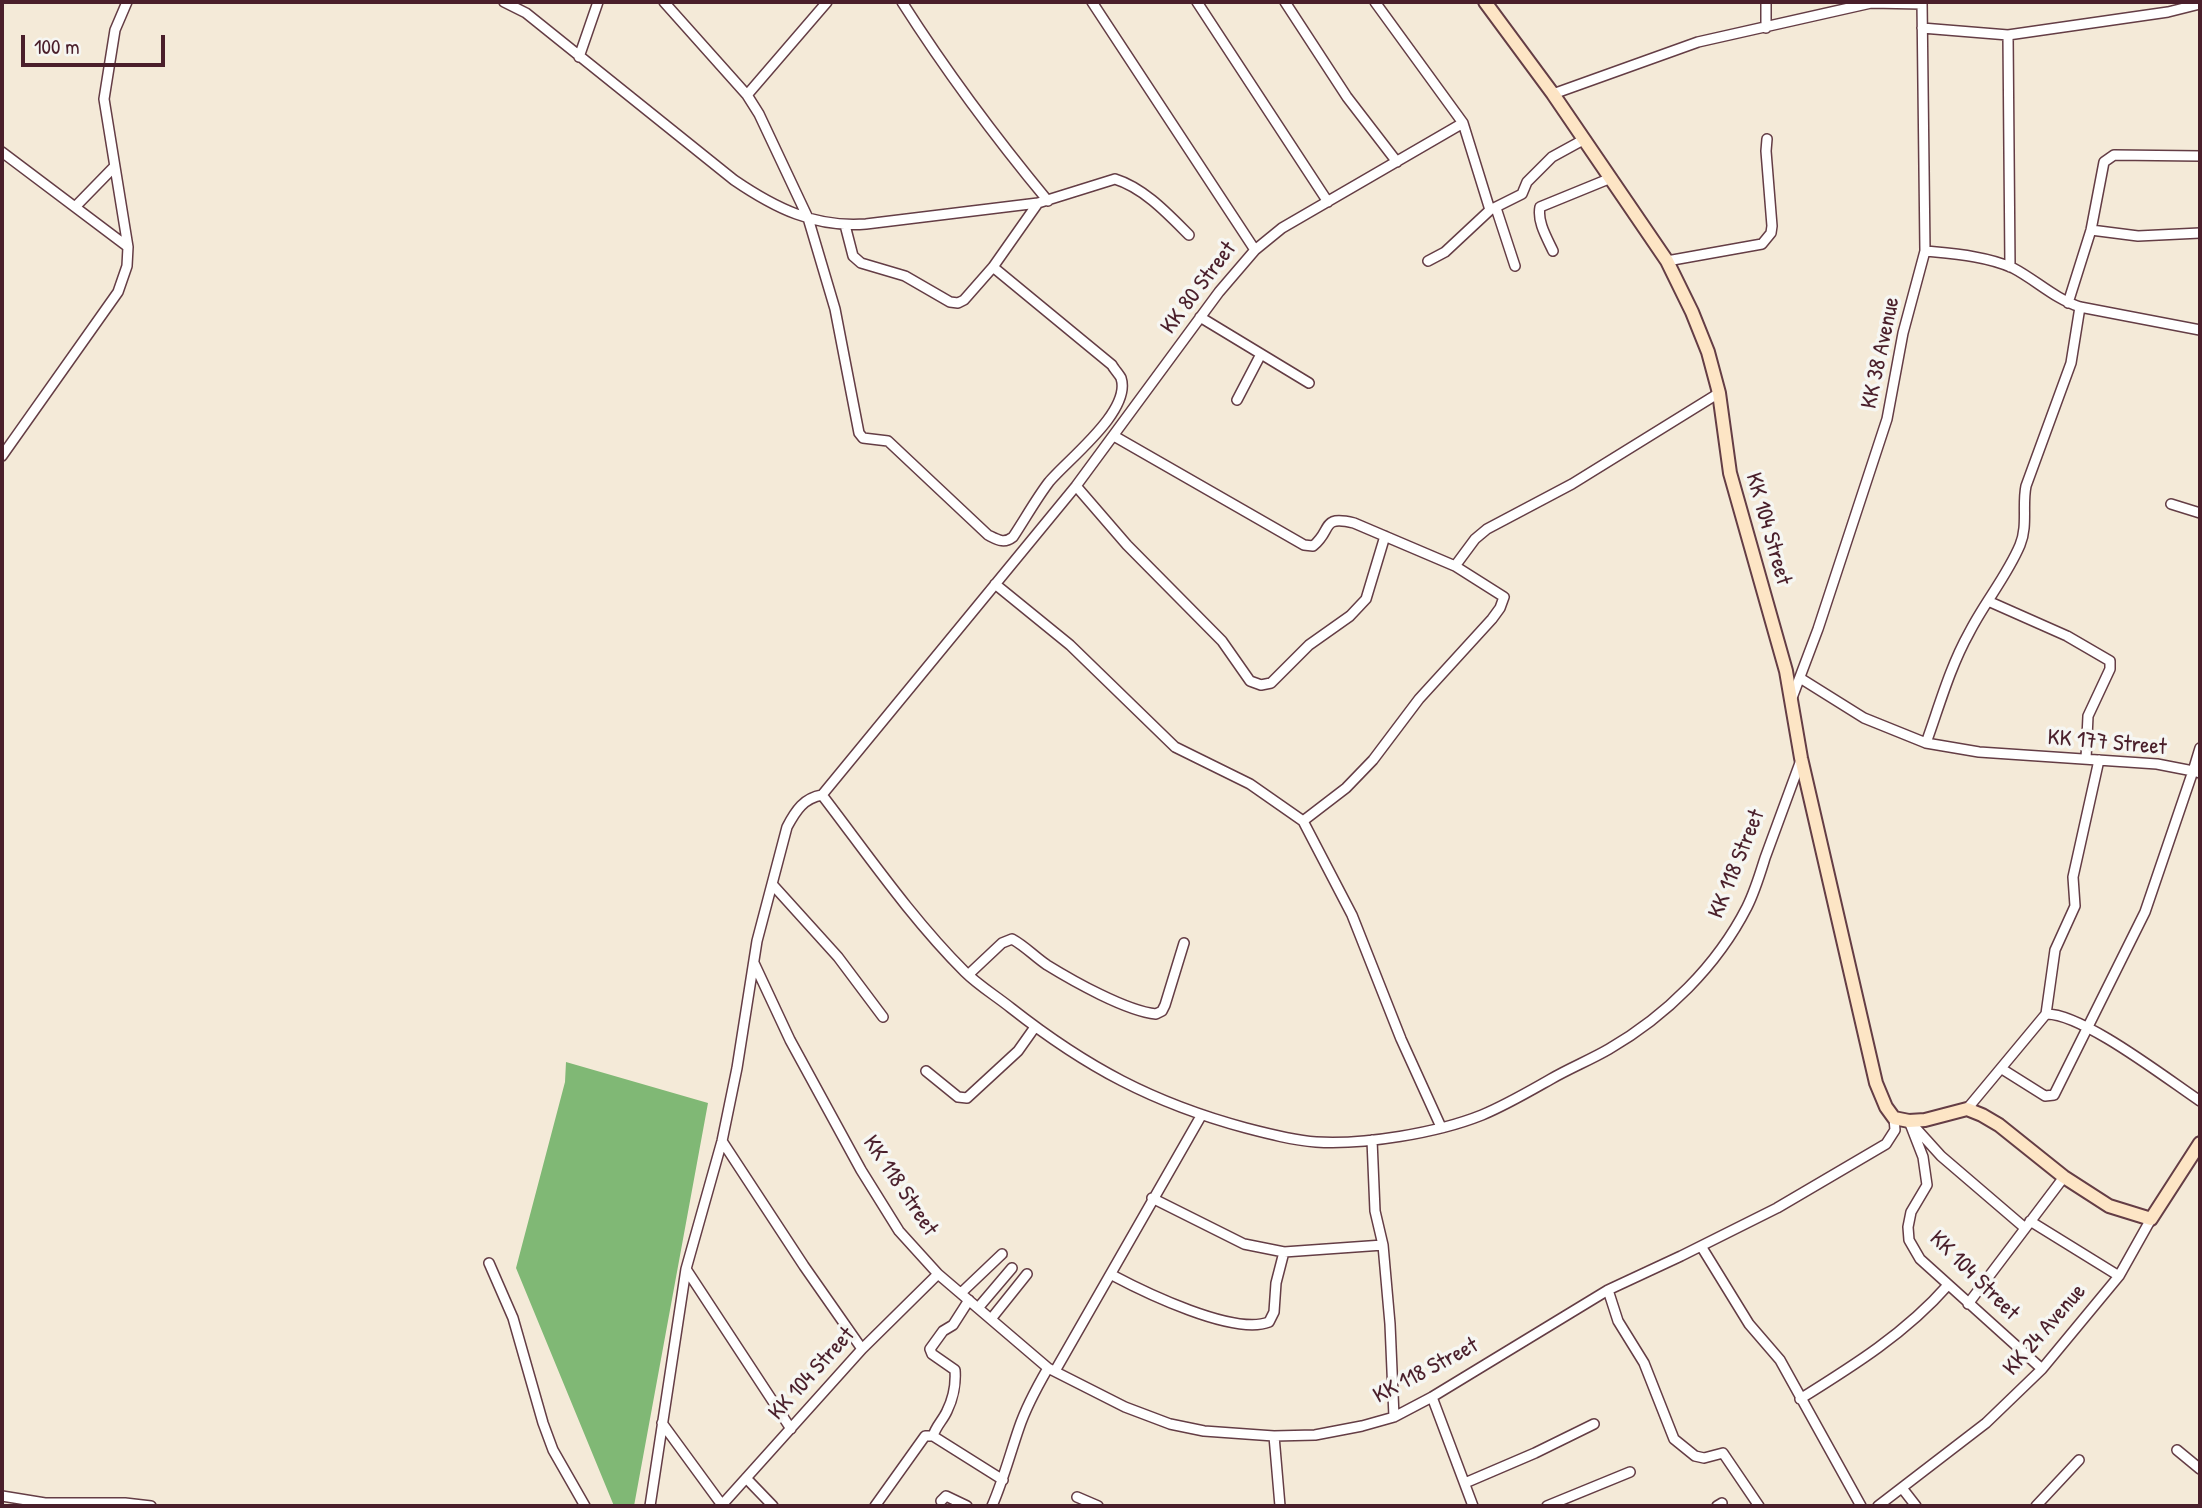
<!DOCTYPE html>
<style>
body{margin:0}
#map{position:relative;width:2202px;height:1508px;overflow:hidden;background:#f4ead8;font-family:"Patrick Hand",sans-serif}
canvas{display:block}
.frame{position:absolute;inset:0;border:4px solid #4a1f2b;pointer-events:none}
.scale{position:absolute;left:21px;top:35px;width:144px;height:32px;box-sizing:border-box;border:4px solid #4a1f2b;border-top:0;padding-left:9px;font-size:21px;line-height:24px;white-space:nowrap;color:#4a1f2b;-webkit-text-stroke:5px #f6f6f2;paint-order:stroke}
</style>
<div id="map">
<canvas width="2202" height="1508"></canvas>
<div class="frame"></div>
<div class="scale">100 m</div>
</div>
<script>
const g = document.querySelector('canvas').getContext('2d');
g.lineJoin = 'round';
function paint(path, color) {
  g.fillStyle = color;
  g.fill(path, 'evenodd');
}
function trace(path, color, width, dash) {
  g.strokeStyle = color;
  g.lineWidth = width;
  g.lineCap = dash ? 'butt' : 'round';
  g.setLineDash(dash || []);
  g.stroke(path);
}
function drawText(font, color, halo, rows, align = 'center') {
  g.font = font + ' "Patrick Hand",sans-serif';
  g.lineWidth = 7;
  g.setLineDash([]);
  g.textBaseline = 'middle';
  g.strokeStyle = halo;
  g.fillStyle = color;
  for (const [text, x, y, turn = 0] of rows) {
    g.save();
    g.translate(x, y);
    g.rotate((+turn || 0) * Math.PI / 180);
    g.textAlign = isNaN(turn) ? turn : align;
    if (halo) g.strokeText(text, 0, 0);
    g.fillText(text, 0, 0);
    g.restore();
  }
}
paint(new Path2D(`
 M566 1062 708 1103 634 1506H614L516 1268 565 1082Z`), '#80b875');
const street = new Path2D(`
 M504 2 526 13 734 180C775 208 815 228 866 224L1038 203 1115 179C1144 188 1168 214 1189 235
 M664 2 747 95 759 114 808 218 835 309 859 433 863 438 888 441 988 535C998 540 1004 544 1013 537 1025 519 1036 499 1049 482 1067 460 1132 411 1121 378 1119 374 1114 369 1112 365L993 267
 M902 2C946 71 995 137 1048 201
 M1197 2 1328 202
 M1285 2 1347 97 1397 162
 M1766 2V28
 M1922 28 2008 35 2168 12 2200 4
 M2008 35 2010 267
 M579 57 598 2
 M1553 94 1698 42 1871 3 1922 4
 M747 95 827 2
 M1463 123 1490 210
 M2 152 128 247
 M75 207 114 167
 M1496 208 1515 266
 M845 225 853 256 861 263 905 276 950 302 958 303 964 300 993 267 1038 203
 M2091 230 2138 236 2200 233
 M1255 250 1282 228 1463 123 1375 2
 M1553 251C1547 238 1537 222 1540 207L1611 178
 M1925 251C1955 254 1986 256 2013 268 2036 280 2055 299 2080 307L2200 330
 M1428 261 1445 252 1490 210 1522 194 1527 182 1552 157 1583 140
 M1667 261 1762 244 1771 233 1772 226 1766 151 1767 139
 M2068 303 2091 230 2104 162 2114 155 2200 156
 M1200 317 1309 383
 M1237 400 1261 354
 M1114 436 1304 545 1313 546C1333 530 1320 515 1354 523L1455 566 1504 597 1500 608 1492 619 1419 699 1373 760 1346 788 1303 821
 M2 456 118 292 127 266 128 247 104 99 115 30 127 2
 M1076 486 1127 545 1222 641 1250 681 1261 685 1271 683 1309 645 1350 616 1366 599 1385 536
 M2171 504 2200 513
 M1455 566 1475 539 1487 529 1572 484 1719 393
 M995 584 1070 645 1175 747 1250 784 1303 821 1352 915 1401 1039 1441 1127
 M1988 601 2067 636 2110 661V669L2088 716 2086 759
 M1800 678 1864 718 1926 743 1979 752 2157 764 2193 771 2145 912 2054 1095 2045 1096 2002 1069
 M1792 698 1818 629 1887 419 1903 333 1925 251 1922 2
 M1926 743C1939 707 1950 667 1969 633 1984 603 2007 576 2020 545 2028 526 2022 505 2026 486L2071 363 2080 307
 M2200 748 2193 771 2200 773
 M822 795C868 855 911 918 965 972 978 985 996 996 1011 1008 1086 1067 1153 1103 1246 1128 1269 1134 1292 1140 1316 1142 1364 1145 1437 1133 1482 1115 1506 1105 1528 1092 1551 1079 1570 1068 1590 1060 1609 1049 1666 1016 1717 966 1747 907 1755 891 1760 874 1765 858 1777 825 1789 793 1801 760
 M772 884 838 957 883 1017
 M754 963 790 1040 861 1170 899 1231 938 1274 1048 1368 1125 1407 1170 1424 1204 1431 1274 1436 1315 1435 1362 1426 1394 1417 1432 1397 1608 1290 1681 1256 1777 1208 1886 1144 1895 1130 1894 1118
 M968 975 1002 943 1012 939C1025 946 1035 957 1047 965 1073 981 1126 1011 1156 1014L1162 1011 1165 1005 1184 943
 M2046 1014 2055 950 2075 906 2073 877 2099 760
 M926 1071 958 1097 967 1098 1018 1051 1035 1027
 M1967 1109 2046 1014C2082 1013 2167 1079 2200 1101
 M1909 1121 1923 1157 1927 1185 1911 1212 1908 1227 1909 1240 1920 1259 2042 1369
 M1913 1125 1941 1156 2025 1228
 M1372 1140 1375 1211 1383 1245 1390 1324 1394 1417
 M722 1141 804 1266 862 1349
 M1152 1198 1244 1244 1284 1252 1383 1245
 M2030 1221 2119 1276
 M1701 1246 1749 1324 1780 1360 1861 1506
 M489 1263 513 1318 543 1423 553 1450 585 1506
 M686 1269 791 1429
 M1112 1275C1144 1292 1234 1336 1269 1322L1274 1312 1276 1283 1284 1252
 M1608 1290 1618 1321 1644 1363 1674 1439 1695 1456 1704 1458 1723 1453 1759 1506
 M961 1293 1002 1254
 M1968 1304 2064 1177
 M978 1308 1012 1268
 M991 1319 1027 1274
 M1055 1371 1201 1116
 M1432 1397 1473 1506
 M1800 1399C1853 1366 1906 1333 1948 1285
 M662 1423 722 1505
 M933 1436C936 1426 943 1420 947 1411 953 1399 956 1383 955 1370L932 1354 930 1349 943 1331 953 1325 969 1300
 M1274 1436 1280 1506
 M2177 1450 2200 1469
 M746 1478 773 1506
 M1465 1483 1535 1453 1594 1424
 M1902 1488 1916 1506
 M2 1496 45 1503H125L151 1506
 M1077 1497 1098 1506
 M941 1501 946 1496 967 1506
 M650 1506 686 1269 722 1141 737 1068 757 941 787 827C796 810 804 798 822 795L1076 486 1219 292 1255 250 1092 2
 M721 1506 862 1349 938 1274
 M875 1506 925 1436H933L1003 1480
 M992 1506C1003 1481 1010 1454 1019 1428 1026 1407 1037 1387 1048 1368
 M1547 1506 1630 1472
 M1717 1506 1722 1503
 M1878 1506 1986 1423 2042 1369 2119 1276 2151 1219
 M2036 1506 2079 1460`);
const secondary = new Path2D(`
 M1485 2 1553 94 1667 261 1692 312 1708 352 1719 393 1730 473 1786 671 1801 758 1876 1083 1886 1107 1894 1118 1909 1121 1925 1120 1967 1109 1982 1115 1999 1125 2064 1177 2109 1206 2151 1219 2200 1143`);
trace(street, '#643d45', 12);
trace(secondary, '#643d45', 16);
trace(street, '#fff', 9);
trace(secondary, '#fde5c5', 12);
drawText('23px', '#4a1f2b', '#f6f6f2', [
 ["KK 80 Street",1199,288,-53],
 ["KK 38 Avenue",1881,353,-78],
 ["KK 104 Street",1768,529,74],
 ["KK 177 Street",2107,743,5],
 ["KK 118 Street",1737,864,-68],
 ["KK 118 Street",900,1186,56],
 ["KK 104 Street",1974,1276,45],
 ["KK 24 Avenue",2045,1330,-49],
 ["KK 118 Street",1426,1371,-28],
 ["KK 104 Street",812,1374,-48]
]);
</script>
